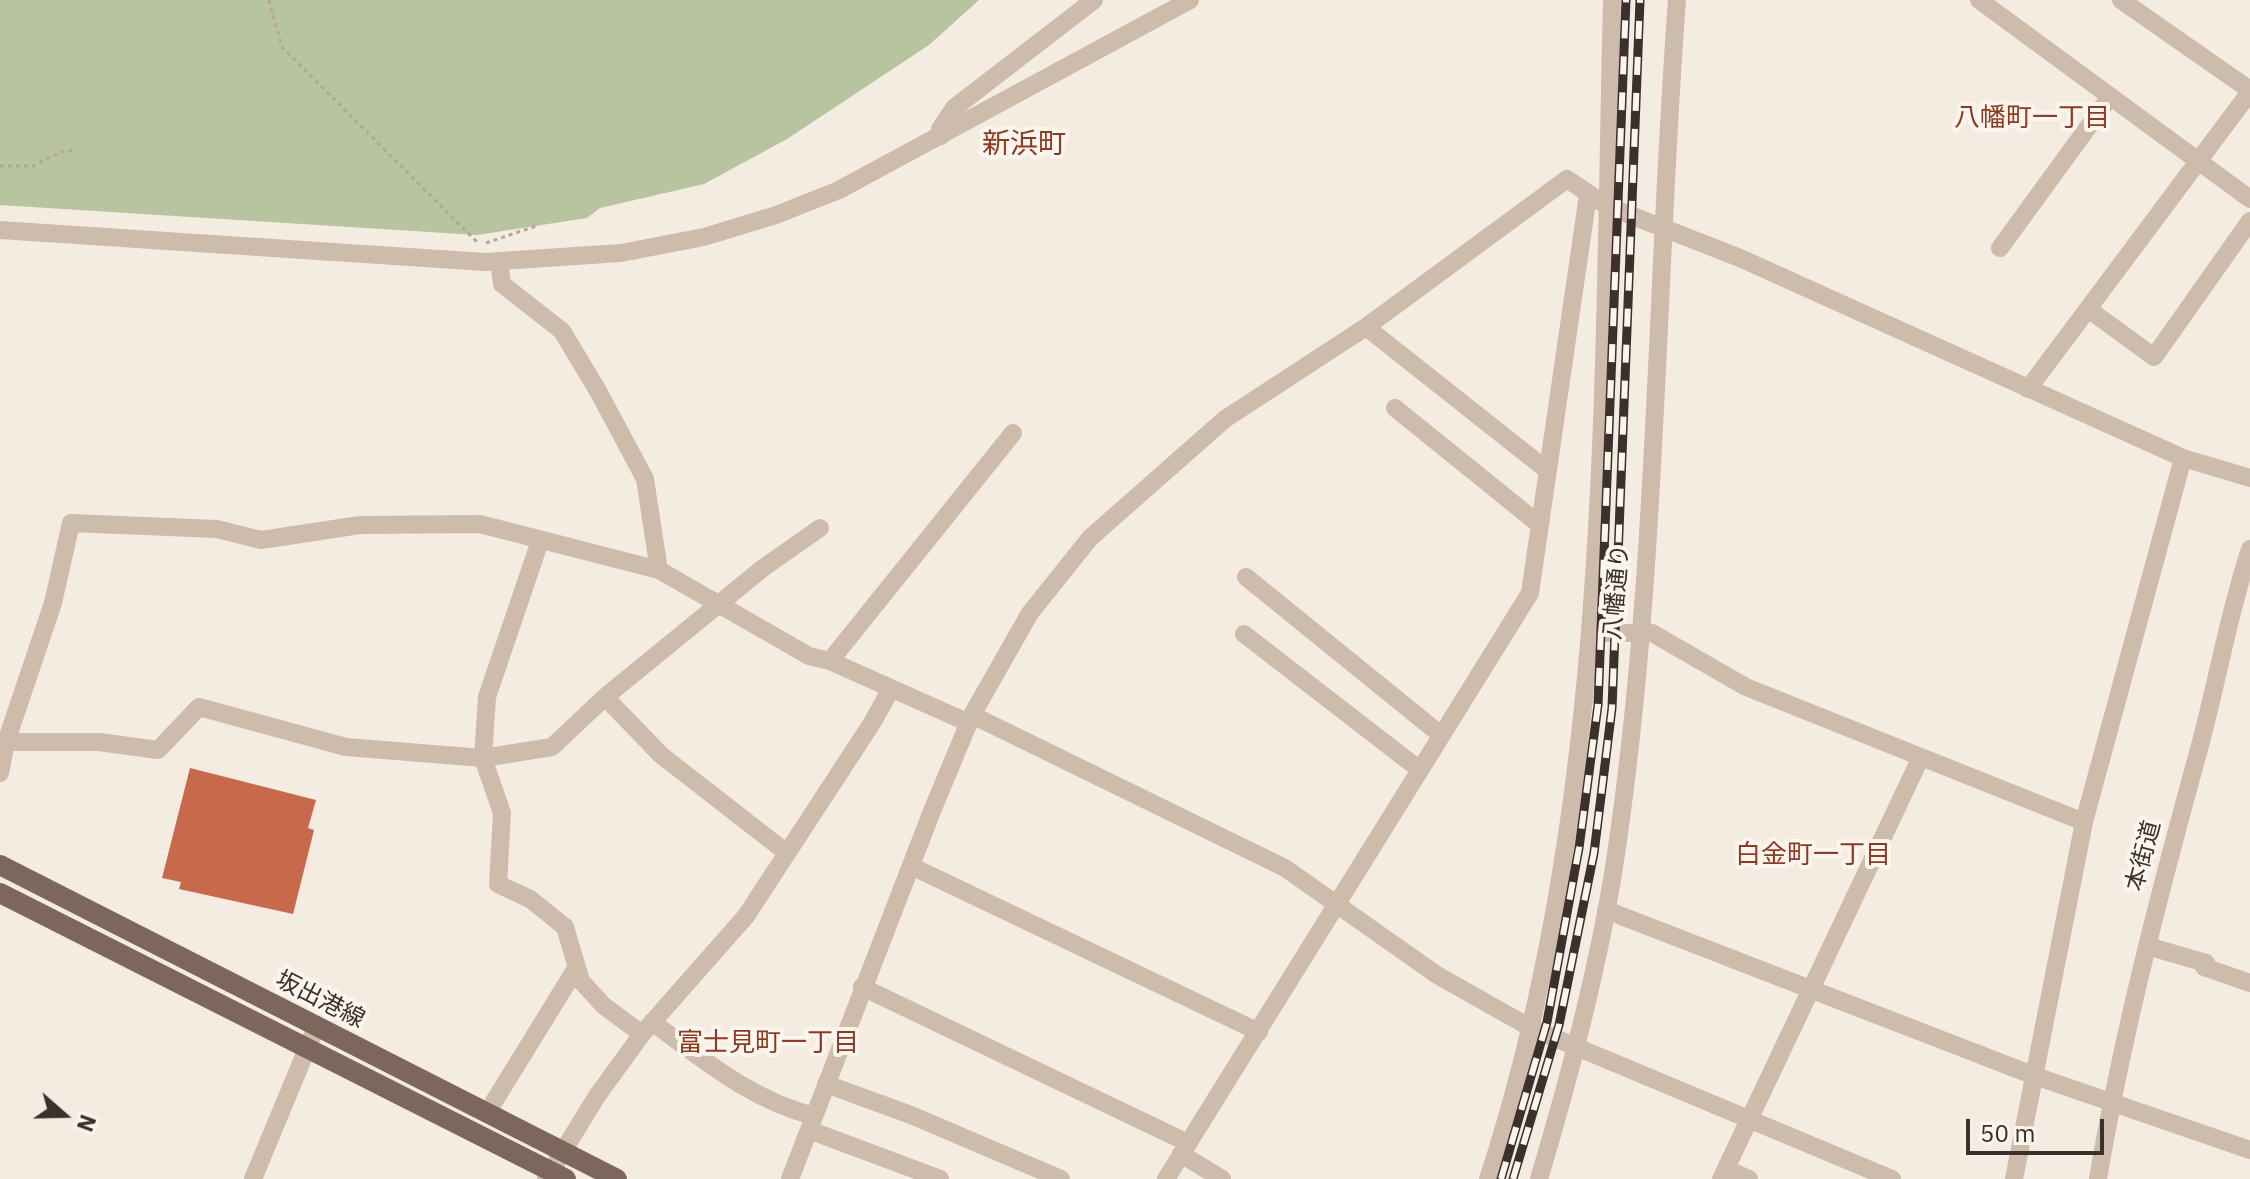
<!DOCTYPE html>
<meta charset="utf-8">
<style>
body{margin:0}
#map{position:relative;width:2250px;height:1179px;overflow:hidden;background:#f4ebe1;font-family:"IBM Plex Sans",sans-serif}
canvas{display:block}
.north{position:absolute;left:24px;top:1075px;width:80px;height:80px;-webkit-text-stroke:6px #fbf5ee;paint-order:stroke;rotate:110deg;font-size:22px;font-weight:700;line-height:32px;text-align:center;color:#3b302b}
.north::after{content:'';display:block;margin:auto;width:28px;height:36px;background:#3b302b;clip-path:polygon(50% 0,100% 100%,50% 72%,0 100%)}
.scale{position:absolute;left:1966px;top:1119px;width:138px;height:36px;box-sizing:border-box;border:4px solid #3b302b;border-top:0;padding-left:10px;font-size:24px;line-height:28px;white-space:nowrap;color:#3b302b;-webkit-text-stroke:6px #fbf5ee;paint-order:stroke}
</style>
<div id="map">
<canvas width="2250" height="1179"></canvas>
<div class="north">N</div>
<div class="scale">50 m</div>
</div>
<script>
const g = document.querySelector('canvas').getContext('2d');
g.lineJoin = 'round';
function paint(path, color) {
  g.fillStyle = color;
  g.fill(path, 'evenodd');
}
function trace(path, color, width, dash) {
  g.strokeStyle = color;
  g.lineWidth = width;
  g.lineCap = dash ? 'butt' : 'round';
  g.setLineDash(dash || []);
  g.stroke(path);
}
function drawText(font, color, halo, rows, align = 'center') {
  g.font = font + ' "IBM Plex Sans","Noto Sans JP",sans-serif';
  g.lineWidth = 8;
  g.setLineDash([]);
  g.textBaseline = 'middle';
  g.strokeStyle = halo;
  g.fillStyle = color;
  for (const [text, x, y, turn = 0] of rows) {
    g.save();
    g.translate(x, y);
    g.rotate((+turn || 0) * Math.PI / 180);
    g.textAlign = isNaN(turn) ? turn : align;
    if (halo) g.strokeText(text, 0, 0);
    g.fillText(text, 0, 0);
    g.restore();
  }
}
paint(new Path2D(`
 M0 0H979L929 45 787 139 704 184 600 208 587 218 477 235 0 205Z`), '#b8c4a0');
paint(new Path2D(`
 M190 768 316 800 308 828 314 830 293 914 179 889 181 882 162 878Z`), '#c8694b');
trace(new Path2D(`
 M269 0 282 47 478 243
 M0 166H33L60 152 75 150
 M486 243 539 225`), '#b9a596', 3, [4, 4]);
trace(new Path2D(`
 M1979 0 2250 199
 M2121 0 2250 90
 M941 136 940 129 954 108 1094 0
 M0 230 485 262 621 253 704 237 776 215 839 190 1190 0
 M2000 248 2110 97
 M499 262 502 284 562 331 598 391 645 479 659 570
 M2088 309 2154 357 2250 221
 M1366 327 1548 471
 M2028 389 2250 92
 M1395 408 1540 525
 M540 541 487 697 483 758 502 813 498 884 530 899 565 927 581 981 604 1006 642 1034
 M1246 577 1441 735
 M1591 633H1652L1746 687 1921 757
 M1244 634 1420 770
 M830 661 1013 433
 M605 697 661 755 787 853
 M972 715 1285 868 1437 975 1531 1028 1892 1179
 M6 742H99L158 750 199 707 346 747 483 758 552 747 605 697 763 568 820 528
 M0 773 6 742 53 603 71 523 217 529 261 540 360 525 480 524 659 570 809 656 830 661 969 723
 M911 866 1259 1032
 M1606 910 2035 1076 2250 1150
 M2147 946 2206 963 2204 967 2250 983
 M862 987 1188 1143
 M652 1022C704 1060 751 1100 814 1116
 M826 1084 911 1115 1061 1179
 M487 1113 575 970
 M809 1130 940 1179
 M1181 1154 1222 1179
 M1726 1169 1749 1179
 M253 1179 316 1027
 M546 1179 597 1096 642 1034 746 916 872 723 891 689
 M790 1179 932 811 972 715 1030 613 1090 538 1225 419 1366 327 1567 179 1607 206 1740 258 2183 458 2250 478
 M1166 1179 1530 593 1588 195
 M1488 1179C1612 800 1602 394 1612 0
 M1539 1179C1569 1079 1596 977 1613 874 1658 585 1655 291 1677 0
 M1721 1179 1921 757 2084 822
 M2014 1179 2084 822 2183 458
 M2098 1179C2122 1037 2158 899 2196 760 2216 690 2227 618 2250 549`), '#cdbbac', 18);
trace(new Path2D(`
 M0 865 617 1179
 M0 893 566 1179`), '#7d675c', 20);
const rail = new Path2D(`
 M1501 1179 1547 1022 1579 848 1598 705 1626 0
 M1513 1179 1559 1025 1594 853 1612 708 1640 0`);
trace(rail, '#3b302b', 9);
trace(rail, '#fbf5ee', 6, [18]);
drawText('24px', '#3b302b', '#fbf5ee', [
 ["八幡通り",1617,592,-85],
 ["本街道",2144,856,-75],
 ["坂出港線",320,1000,27]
]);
drawText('26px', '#8c3b22', '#fbf5ee', [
 ["八幡町一丁目",2032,118],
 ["白金町一丁目",1813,855],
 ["富士見町一丁目",768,1043]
]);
drawText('28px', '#8c3b22', '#fbf5ee', [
 ["新浜町",1024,145]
]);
</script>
